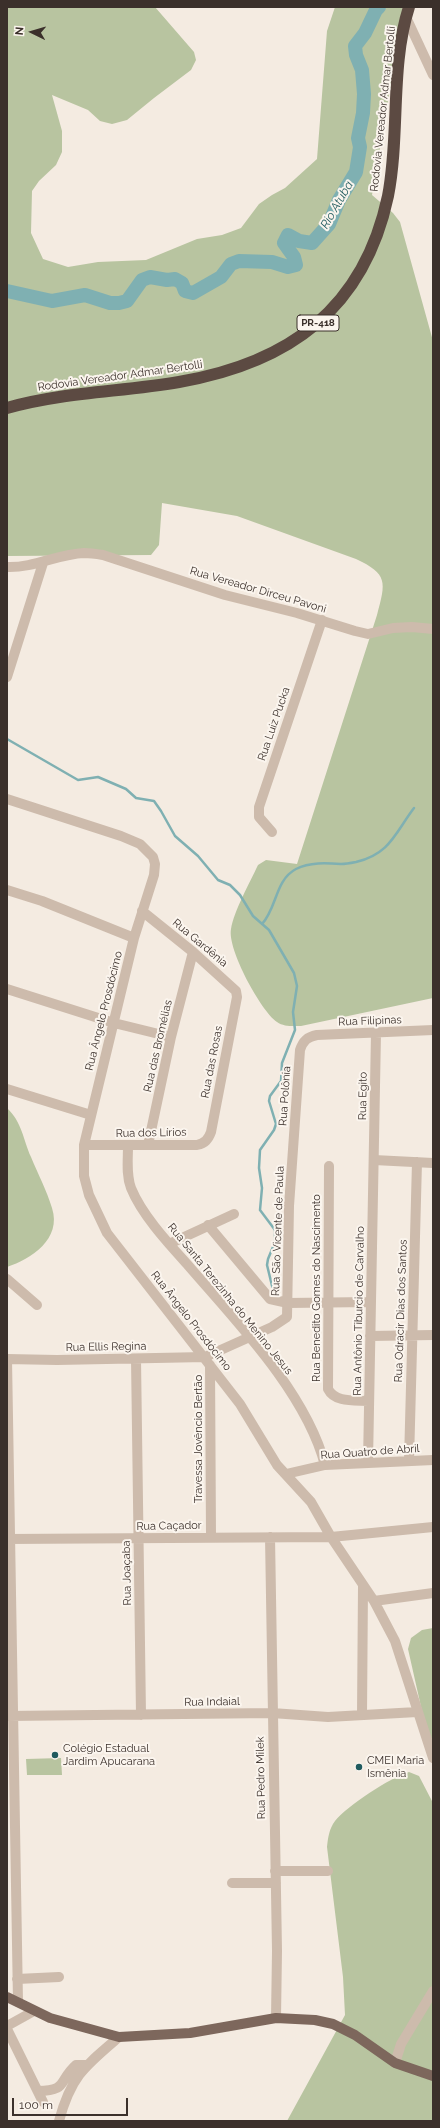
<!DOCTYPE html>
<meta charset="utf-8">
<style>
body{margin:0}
#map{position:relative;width:440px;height:2128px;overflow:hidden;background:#f4ebe1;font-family:Raleway,sans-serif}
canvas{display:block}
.frame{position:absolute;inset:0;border:8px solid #3b302b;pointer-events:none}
.north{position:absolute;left:12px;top:12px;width:40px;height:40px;-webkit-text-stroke:3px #fbf5ee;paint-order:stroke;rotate:275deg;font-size:11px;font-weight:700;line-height:16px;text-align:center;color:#3b302b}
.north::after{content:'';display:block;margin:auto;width:14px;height:18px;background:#3b302b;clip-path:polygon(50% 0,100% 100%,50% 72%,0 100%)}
.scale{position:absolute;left:12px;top:2098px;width:116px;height:18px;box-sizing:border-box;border:2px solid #3b302b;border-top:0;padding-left:5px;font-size:12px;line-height:14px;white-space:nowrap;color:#3b302b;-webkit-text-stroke:3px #fbf5ee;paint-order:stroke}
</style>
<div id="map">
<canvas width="440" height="2128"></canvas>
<div class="frame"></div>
<div class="north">N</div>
<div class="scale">100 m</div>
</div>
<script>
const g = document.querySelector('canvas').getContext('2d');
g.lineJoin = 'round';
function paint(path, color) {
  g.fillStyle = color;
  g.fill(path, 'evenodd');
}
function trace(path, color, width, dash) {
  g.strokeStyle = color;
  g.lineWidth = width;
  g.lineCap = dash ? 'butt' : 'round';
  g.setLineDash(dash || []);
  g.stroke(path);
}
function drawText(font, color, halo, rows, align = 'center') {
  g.font = font + ' Raleway,sans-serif';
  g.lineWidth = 4;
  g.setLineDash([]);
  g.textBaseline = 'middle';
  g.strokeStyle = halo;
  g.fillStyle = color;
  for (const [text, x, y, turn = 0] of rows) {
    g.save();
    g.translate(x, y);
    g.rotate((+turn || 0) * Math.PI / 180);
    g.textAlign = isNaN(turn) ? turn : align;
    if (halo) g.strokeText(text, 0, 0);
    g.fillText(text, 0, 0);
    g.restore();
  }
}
paint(new Path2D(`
 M7 7H155L194 52 196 60 191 70 154 98 127 120 112 124 100 121 88 110 52 95 62 131V152L56 165 39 181 32 191 31 233 43 259 68 267 98 262 146 260 197 239 222 235 241 228 259 204 272 195 285 188 317 159 327 31 335 7H404L372 195 393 213 400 222 433 341V998L301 1026C293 1026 284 1027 277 1022 261 1011 227 949 231 929 234 911 250 882 258 865L266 860 297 864 377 615C386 582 388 574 356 559L237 516 162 503 159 545 151 555 7 556Z
 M7 1108C22 1122 23 1139 31 1157 38 1174 47 1191 52 1208 62 1239 31 1259 7 1267Z
 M433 1628V1743L424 1720 408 1649 411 1638 422 1630Z
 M61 1758 62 1775H27L26 1759Z
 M409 1772 419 1776 433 1803V2121H287L345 2015 343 1977 327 1847C328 1838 329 1829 335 1821 347 1806 391 1777 409 1772Z`), '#b8c4a0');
trace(new Path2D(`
 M7 739 78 780 98 777 126 789 136 798 154 801 161 811 175 836 198 856 218 880 230 885 240 895 253 916 269 930 294 973 297 986 293 1012 295 1030 282 1063 281 1081 270 1096 269 1101 276 1124 274 1130 260 1150 259 1168 262 1188 260 1210 275 1230V1242L268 1259 267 1265 274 1294
 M262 924C277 908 275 880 296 869 310 862 326 863 341 864 346 864 351 863 356 862 390 854 395 833 414 808`), '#7fb0b2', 2.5);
trace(new Path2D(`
 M7 291 52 301 85 295 110 303H119L127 301 142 280 150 277 167 280 175 279 182 283 185 291 193 293 221 277 231 264 239 261 272 262 288 267 296 265 294 257 284 243 288 235 299 241 312 243 329 224 339 200 356 172 360 147 358 138 363 113 364 94 362 70 356 55 355 46 365 33 376 10 379 7`), '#7fb0b2', 14);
trace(new Path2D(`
 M406 17 433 75
 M7 567C34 568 58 554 84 553 90 553 97 554 103 555L225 595 297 613 355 631 368 634 393 628 412 627 433 629
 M7 677 43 563
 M7 799 121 836 140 844 153 857 155 864 154 875 134 938 84 1145V1176L89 1195 107 1233 240 1404 277 1465 311 1502 331 1537 374 1601 395 1641 433 1758
 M272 832 259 817V807L322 620
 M7 890 42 901 134 938
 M7 989 114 1023 171 1037
 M7 1089 91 1115
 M84 1145H197C205 1143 208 1140 211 1132L237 997 236 991 193 952 142 911
 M148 1145 171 1037 193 952
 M128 1146C128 1160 126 1175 131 1188 142 1215 168 1243 187 1264 235 1320 306 1392 325 1465
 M374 1160 433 1163
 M329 1166 328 1389C335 1403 355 1400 369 1401
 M208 1225 270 1299 288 1303 370 1302
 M169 1244 234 1214
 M7 1279 37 1305
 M370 1336 433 1335
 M7 1359 57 1360 205 1357 272 1327 287 1317 289 1206 300 1050C303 1041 307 1037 317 1035L433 1030
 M7 1359 18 2002
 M136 1359 141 1715
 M210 1365 211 1537
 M409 1461 417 1162
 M368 1462 376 1033
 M286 1474 325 1465 433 1460
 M270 1537 277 1951 276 2018
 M7 1539 331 1537 433 1527
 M374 1601 433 1593
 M362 1715 363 1586
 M7 1716 272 1713 328 1717 417 1712
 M275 1871H328
 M232 1883H276
 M17 1979 59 1977
 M7 2026 34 2011
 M7 2029 43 2102
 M395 2063 401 2044 433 1991
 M38 2091C68 2091 58 2081 76 2065H86
 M59 2121C71 2076 85 2066 119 2037`), '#cdbbac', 10);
trace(new Path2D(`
 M7 1997 50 2018 119 2037 190 2033 276 2018 315 2020 333 2024 355 2035 395 2063 433 2076`), '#7d675c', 10);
trace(new Path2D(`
 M7 408C63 392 122 392 179 382 289 363 364 309 388 196 400 135 390 66 409 7`), '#5c4a42', 12);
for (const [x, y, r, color] of [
 [55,1755,4,"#1f5a5e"],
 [359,1767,4,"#1f5a5e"]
]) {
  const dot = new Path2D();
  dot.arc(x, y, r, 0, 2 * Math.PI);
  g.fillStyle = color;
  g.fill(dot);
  trace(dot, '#fbf5ee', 1.5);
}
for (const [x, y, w] of [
 [318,323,42]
]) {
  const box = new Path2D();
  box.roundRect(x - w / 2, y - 8, w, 16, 3);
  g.fillStyle = '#fbf5ee';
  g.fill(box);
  trace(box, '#3b302b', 1);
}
drawText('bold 10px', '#3b302b', null, [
 ["PR-418",318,323]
]);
drawText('11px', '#3b302b', '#fbf5ee', [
 ["Rodovia Vereador Admar Bertolli",383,109,-84],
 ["Rodovia Vereador Admar Bertolli",120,376,-8],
 ["Rua Vereador Dirceu Pavoni",258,590,16],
 ["Rua Luiz Pucka",274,724,-71],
 ["Rua Gardênia",200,943,40],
 ["Rua Ângelo Prosdócimo",104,1011,-76],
 ["Rua Filipinas",370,1021,-2],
 ["Rua das Bromélias",158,1046,-77],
 ["Rua das Rosas",212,1062,-79],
 ["Rua Polônia",285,1096,-86],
 ["Rua Egito",363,1096,-89],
 ["Rua dos Lírios",151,1133,-1],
 ["Rua São Vicente de Paula",278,1231,-88],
 ["Rua Benedito Gomes do Nascimento",317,1288,-90],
 ["Rua Santa Terezinha do Menino Jesus",230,1299,51],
 ["Rua Antônio Tiburcio de Carvalho",359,1311,-89],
 ["Rua Odracir Dias dos Santos",401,1311,-88],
 ["Rua Ângelo Prosdócimo",191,1321,52],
 ["Rua Ellis Regina",106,1347,-1],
 ["Travessa Jovêncio Bertão",199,1439,-90],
 ["Rua Quatro de Abril",370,1452,-4],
 ["Rua Caçador",169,1526,-1],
 ["Rua Joaçaba",127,1573,-91],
 ["Rua Indaial",212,1702,-1],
 ["Rua Pedro Milek",261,1778,-91]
]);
drawText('11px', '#3b302b', '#fbf5ee', [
 ["Colégio Estadual",63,1749],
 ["Jardim Apucarana",63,1762],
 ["CMEI Maria",367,1761],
 ["Ismênia",367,1774]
], 'left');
drawText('italic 12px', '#1f5a5e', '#fbf5ee', [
 ["Rio Atuba",337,205,-60]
]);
</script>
